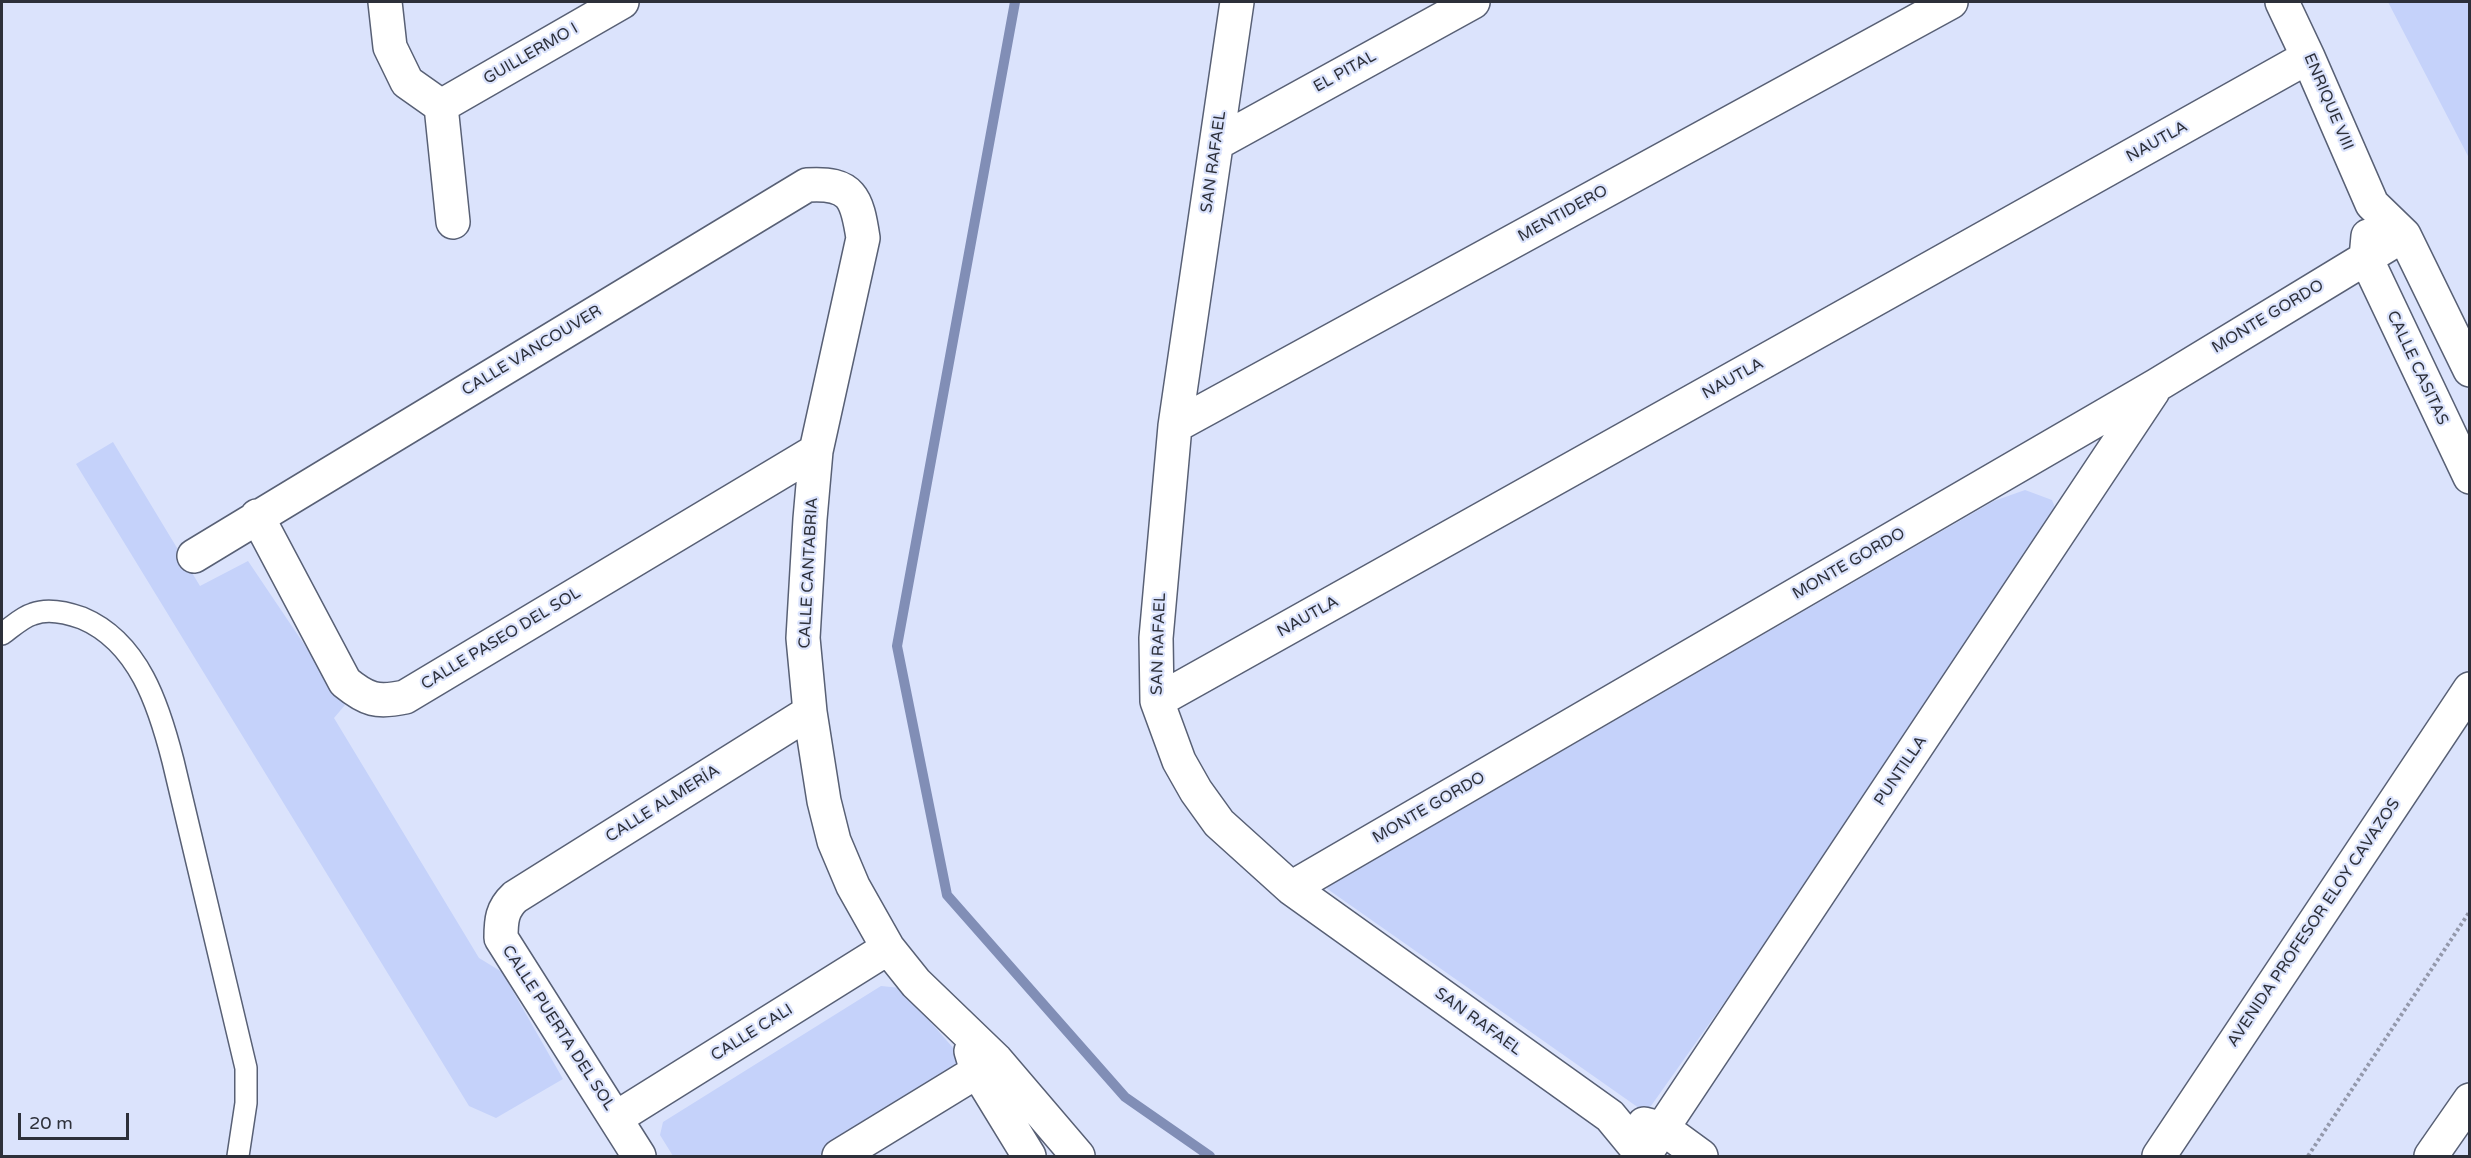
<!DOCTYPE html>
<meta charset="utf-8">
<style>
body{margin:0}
#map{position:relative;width:2471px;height:1158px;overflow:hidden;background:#dbe3fc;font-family:"Varela Round",sans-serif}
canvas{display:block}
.frame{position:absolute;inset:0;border:3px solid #2d303a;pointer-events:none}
.scale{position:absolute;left:18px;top:1113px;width:111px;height:27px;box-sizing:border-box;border:3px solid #2d303a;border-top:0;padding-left:8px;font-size:18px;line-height:21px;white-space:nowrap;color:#2d303a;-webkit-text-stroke:4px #dbe3fc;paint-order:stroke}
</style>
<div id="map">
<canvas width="2471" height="1158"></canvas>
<div class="frame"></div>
<div class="scale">20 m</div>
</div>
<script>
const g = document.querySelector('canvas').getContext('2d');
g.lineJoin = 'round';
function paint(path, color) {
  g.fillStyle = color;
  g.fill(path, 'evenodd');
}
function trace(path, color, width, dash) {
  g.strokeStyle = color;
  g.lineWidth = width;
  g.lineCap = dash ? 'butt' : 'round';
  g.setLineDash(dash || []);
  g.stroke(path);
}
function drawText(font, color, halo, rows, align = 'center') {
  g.font = font + ' "Varela Round",sans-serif';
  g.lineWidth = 4.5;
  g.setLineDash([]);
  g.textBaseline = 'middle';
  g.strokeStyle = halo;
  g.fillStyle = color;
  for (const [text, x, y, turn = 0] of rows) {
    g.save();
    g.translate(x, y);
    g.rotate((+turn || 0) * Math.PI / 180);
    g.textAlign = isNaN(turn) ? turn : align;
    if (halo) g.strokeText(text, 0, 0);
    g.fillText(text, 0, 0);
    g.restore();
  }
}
paint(new Path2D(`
 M2388 2H2469V158Z
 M113 442 200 586 248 561 345 705 334 718 479 958 502 972 563 1079 496 1118 469 1106 76 464Z
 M2025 490 2052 500 2062 525 1646 1113 1326 888 1994 501Z
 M881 986 901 988 961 1057 957 1070 818 1156H673L660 1135 663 1122Z`), '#c5d2fa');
trace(new Path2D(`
 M1015 2 897 646 947 895 1125 1097 1210 1156`), '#818eb6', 10);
const service = new Path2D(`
 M2 634C11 628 22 617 33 614 48 608 68 613 82 618 139 642 159 706 173 761L246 1068V1103L238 1156`);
const minor = new Path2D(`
 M385 2 390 47 407 82 441 106 453 222
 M1237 2 1175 426 1156 638 1157 701 1179 761 1196 791 1219 823 1291 888 1610 1116 1643 1156
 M2282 2 2308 57 2372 204 2404 235 2470 370
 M441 106 622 2
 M1217 143 1473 2
 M2368 236 2366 258 2470 477
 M1175 426 1951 2
 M257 516 345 682C367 700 377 703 405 697L816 451
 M194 556 807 185C852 182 857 198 863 238L816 451 810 519 803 638 810 712 824 801 834 841 853 886 888 948 916 983 996 1060 1078 1156
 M1157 701 2308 57
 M1291 888 2157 385 2404 235
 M971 1051 977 1071 1029 1156
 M616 1118 888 948
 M1644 1124 1664 1129 1701 1156
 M639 1156 501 938C501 920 502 909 515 897L810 712
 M839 1156 996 1060
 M1644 1156 2153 391`);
const secondary = new Path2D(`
 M2159 1156 2470 689
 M2431 1156 2470 1100`);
trace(service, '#586075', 24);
trace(minor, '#586075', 36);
trace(secondary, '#586075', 36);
trace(new Path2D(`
 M2308 1156 2470 911`), '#9398ab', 4, [3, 3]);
trace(service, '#fff', 21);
trace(minor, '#fff', 33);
trace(secondary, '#fff', 33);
drawText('16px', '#2d303a', '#dbe3fc', [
 ["GUILLERMO I",531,54,-30],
 ["EL PITAL",1345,72,-29],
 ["ENRIQUE VIII",2328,102,67],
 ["NAUTLA",2157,142,-29],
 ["SAN RAFAEL",1214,162,-82],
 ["MENTIDERO",1563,214,-29],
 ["MONTE GORDO",2268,317,-31],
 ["CALLE VANCOUVER",532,351,-31],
 ["CALLE CASITAS",2417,368,65],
 ["NAUTLA",1733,379,-29],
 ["MONTE GORDO",1849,564,-30],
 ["CALLE CANTABRIA",809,573,-87],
 ["NAUTLA",1308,617,-29],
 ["CALLE PASEO DEL SOL",501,639,-31],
 ["SAN RAFAEL",1159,644,-88],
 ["PUNTILLA",1901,771,-56],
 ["CALLE ALMERÍA",663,804,-32],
 ["MONTE GORDO",1429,808,-30],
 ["AVENIDA PROFESOR ELOY CAVAZOS",2314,923,-56],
 ["SAN RAFAEL",1478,1022,36],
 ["CALLE PUERTA DEL SOL",558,1028,57],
 ["CALLE CALI",752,1033,-32]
]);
</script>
